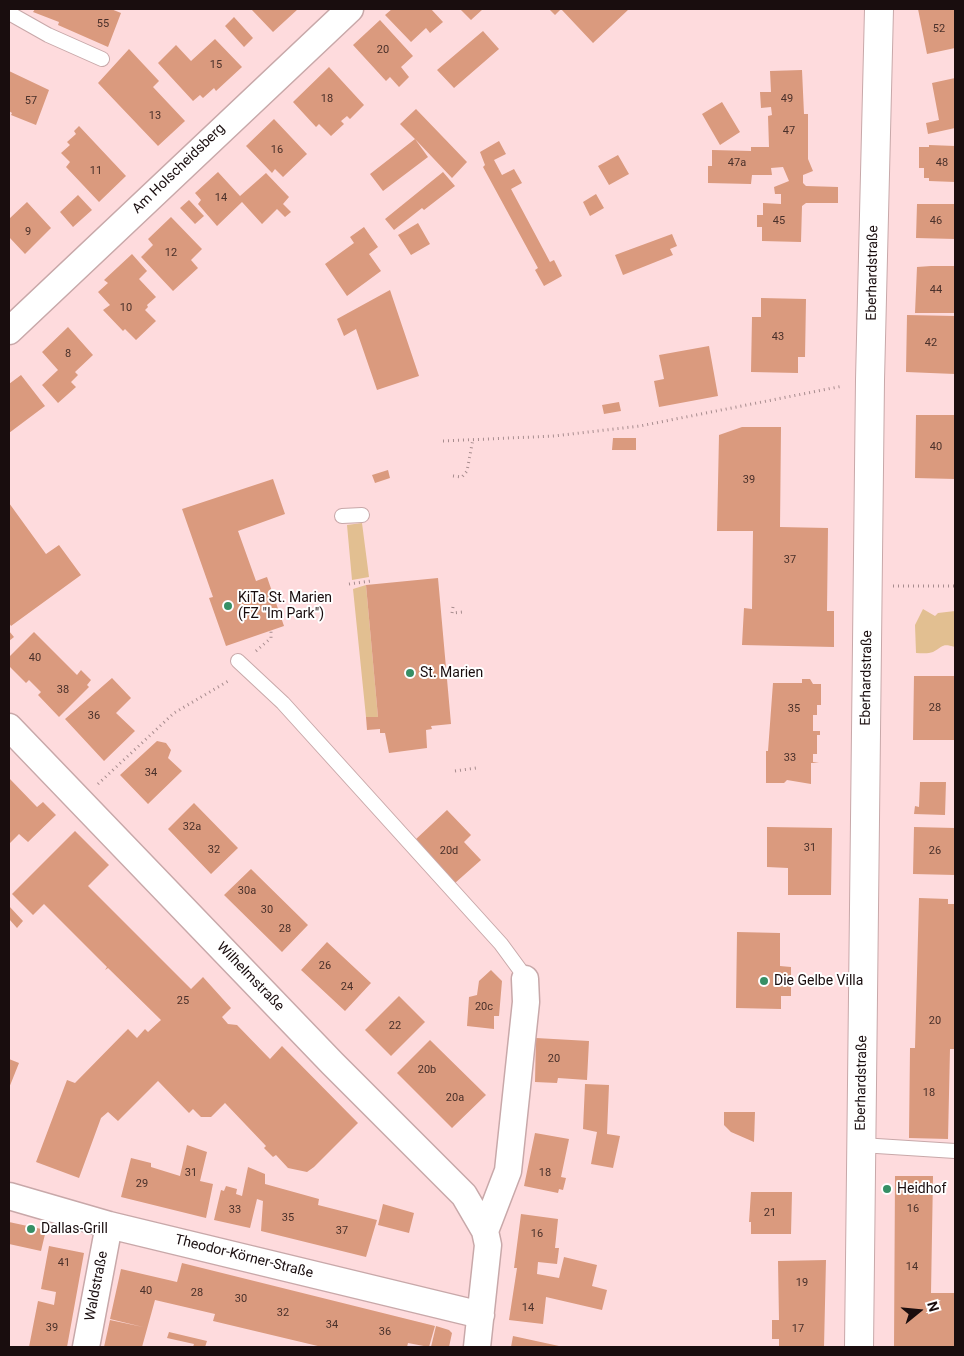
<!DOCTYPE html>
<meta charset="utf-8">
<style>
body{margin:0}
#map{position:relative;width:964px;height:1356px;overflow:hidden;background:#fedbdd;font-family:Roboto,sans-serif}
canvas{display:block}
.frame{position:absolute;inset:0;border:10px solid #190d0e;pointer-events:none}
.north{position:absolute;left:894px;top:1286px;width:50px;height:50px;-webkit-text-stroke:4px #fff;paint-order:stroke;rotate:73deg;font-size:14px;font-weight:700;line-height:20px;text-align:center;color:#190d0e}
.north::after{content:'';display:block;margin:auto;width:18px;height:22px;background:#190d0e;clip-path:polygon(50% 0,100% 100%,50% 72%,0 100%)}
</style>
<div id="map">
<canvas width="964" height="1356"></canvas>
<div class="frame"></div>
<div class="north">N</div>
</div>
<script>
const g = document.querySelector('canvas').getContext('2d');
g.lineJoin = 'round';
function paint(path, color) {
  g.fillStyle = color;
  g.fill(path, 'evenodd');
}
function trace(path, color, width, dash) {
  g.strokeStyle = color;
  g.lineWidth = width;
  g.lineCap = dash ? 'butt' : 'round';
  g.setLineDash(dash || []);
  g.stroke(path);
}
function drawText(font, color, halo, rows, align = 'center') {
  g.font = font + ' Roboto,sans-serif';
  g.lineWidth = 4;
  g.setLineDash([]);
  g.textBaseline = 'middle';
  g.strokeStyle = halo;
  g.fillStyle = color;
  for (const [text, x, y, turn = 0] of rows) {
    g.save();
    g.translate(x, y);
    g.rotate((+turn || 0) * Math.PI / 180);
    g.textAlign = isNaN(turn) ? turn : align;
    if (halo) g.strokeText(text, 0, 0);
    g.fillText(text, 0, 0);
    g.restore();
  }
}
paint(new Path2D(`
 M362 523 369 577 352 580 347 525Z
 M366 585 378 717H366L353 589Z
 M923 609 935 616 938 613 955 611V647C942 643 944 646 933 652 928 654 921 653 916 653L915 625Z`), '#e2bf91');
paint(new Path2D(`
 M35 9H111L121 13 108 47 58 25 59 22 33 12Z
 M251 9H298L273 32Z
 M392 9H431L443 22 430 33 426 28 411 42 385 15Z
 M460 9H483L471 20Z
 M549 9H629L593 43 561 9 555 15Z
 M918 9H955V48L927 54Z
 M234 17 253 38 244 47 225 26Z
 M380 20 413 56 401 67 409 77 399 87 390 77 386 81 353 45Z
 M483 31 499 49 454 88 437 70Z
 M215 39 242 67 216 91 214 88 203 98 200 95 193 101 158 63 176 45 191 61Z
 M129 49 159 81 153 87 185 121 158 146 98 83Z
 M329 67 364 105 350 119 347 116 341 121 344 124 331 136 319 124 316 127 293 102Z
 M802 70 804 114H808V159L813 171 803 175V183L806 186 838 187V203H806L802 206 801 242 762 241V227H757V215H763V203L781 204V194H775L774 187 789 181 783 167 771 168 772 175H752L751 184 708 183V166H712V150L751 151V147H769L768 116 772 115 771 107 761 108 760 92H771L770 71Z
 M9 71 49 90 36 125 11 115 12 113 9 111Z
 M955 78V128L928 134 926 123 939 120 932 83Z
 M722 102 740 132 720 145 702 114Z
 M416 109 467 162 452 178 415 139 428 157 383 191 370 174 415 139 400 124Z
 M274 119 307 154 283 177 275 169 272 173 246 146Z
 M79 126 126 176 99 202 66 167 70 162 61 153 70 145 67 142 76 134 74 131Z
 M499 141 506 154 494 160 502 175 514 169 522 183 511 189 550 262 554 260 562 276 544 286 535 270 538 268 483 167 485 165 480 152Z
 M929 145 955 146V182L929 181V178H924V168H919V147H929Z
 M618 155 629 174 609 185 598 166Z
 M218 172 240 196 266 173 289 197 283 204 291 212 285 217 277 209 262 224 242 202 217 226 198 204 201 200 195 193Z
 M443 172 455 186 424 210 422 208 394 230 385 219Z
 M596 194 604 208 590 216 583 202Z
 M78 195 92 210 73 227 60 212Z
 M189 200 204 216 195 224 180 208Z
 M27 202 51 228 25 254 9 237V219Z
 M917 204H955V239L916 238Z
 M171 217 202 249 191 260 198 268 173 291 141 257 153 245 148 239Z
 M418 223 430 244 411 255 398 235Z
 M364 227 378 247 369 254 381 271 347 296 325 264 354 243 350 237Z
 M672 234 677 246 670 249 673 255 623 275 615 255Z
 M132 254 147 271 139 279 156 297 147 305 148 307 145 310 156 321 136 340 125 329 123 331 103 310 110 305 98 292 108 283 104 280Z
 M931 266H955V313H915L917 267Z
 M390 290 419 376 377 390 356 329 344 336 337 319Z
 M761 298 806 299 805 357H798V373L751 372 752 317H761Z
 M907 315 955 316V374L906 372Z
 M68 327 93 355 75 372 78 375 71 382 76 387 58 403 42 385 58 370 42 352Z
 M709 346 718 396 659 407 654 381 664 379 659 355Z
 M21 375 45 406 9 433V384Z
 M619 402 621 411 604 414 602 405Z
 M916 415H955V479L915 478Z
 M742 427H781L780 527 828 528 827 611H834V647L742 645 744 608 752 609 753 531H717L719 435Z
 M613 438H636V450H612Z
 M388 470 390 478 375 483 372 475Z
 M273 479 285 514 238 531 256 581 267 577 284 626 226 646 209 598 213 597 182 509Z
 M9 503 46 554 59 545 81 575 11 626 9 623Z
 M438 578 451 724 431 726 432 729 426 730 427 748 389 753 385 733H380V729L367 730 366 717H378L366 585Z
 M9 631 14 637 9 641Z
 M34 632 77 675 81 670 91 680 87 685 89 687 59 717 38 695 41 692 29 680 26 683 9 666V657Z
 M914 676H955V740H913Z
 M112 678 131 698 116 713 135 731 104 761 65 719Z
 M802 679H810L813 684H821V705H817V715H813V731H820V735H817V754H813V762L819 763H811V784L787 780 784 783H766V751H768L773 683H802Z
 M157 741 166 743 171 750 168 758 182 771 148 804 120 775Z
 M9 778 37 807 43 802 56 815 28 842 19 834 9 844Z
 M920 782H946L945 815 914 814 915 806 919 807Z
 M194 803 238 848 211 874 168 829Z
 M447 810 471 835 464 842 481 860 455 883 415 840Z
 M767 827 832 828 831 895H788V868L767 867Z
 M914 827 955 828V875L913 874Z
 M75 831 109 865 88 886 191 989 203 977 231 1008 222 1017 228 1024 237 1025 270 1059 282 1046 358 1123 314 1167 307 1172 288 1168 276 1155 273 1157 264 1148 266 1146 225 1103 211 1117H201L193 1109 189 1113 158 1081 118 1121 108 1112 101 1118 79 1178 36 1162 67 1080 75 1083 128 1029 137 1038 145 1029 148 1032 161 1020 108 968 105 970 107 967 44 904 33 915 12 894Z
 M251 869 308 925 282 952 224 895Z
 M919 898 948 899V904H955V1049H950L948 1139 909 1138 910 1048H915Z
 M9 906 23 921 17 928 9 919Z
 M737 932 780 933V966L791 967V996H781V1009L736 1008Z
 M327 942 371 983 345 1011 301 970Z
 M491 970 502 981 499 1016H494V1029L467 1026 469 997 477 995 479 981Z
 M399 996 425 1022 391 1056 365 1030Z
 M536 1038 589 1041 587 1080 558 1078 557 1083 535 1082Z
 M430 1040 486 1095 452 1128 397 1073Z
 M9 1059 19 1063 9 1088Z
 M585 1084 609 1085 607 1134 620 1136 613 1168 591 1164 597 1132 583 1129Z
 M724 1112H755L754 1142 731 1132 724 1125Z
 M535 1133 569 1139 561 1177 566 1178 563 1190 559 1189 558 1193 524 1186Z
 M187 1145 207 1152 200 1181 213 1184 206 1218 121 1197 131 1158 151 1163V1167L180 1176Z
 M248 1167 265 1174V1184L319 1199 318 1205 377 1220 366 1257 261 1231 263 1201 257 1199 250 1228 214 1220 221 1190 224 1191 226 1186 237 1189 236 1194 242 1196Z
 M895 1176H933L931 1293H955V1347H894Z
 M751 1192H792L791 1234H751V1222H749Z
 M383 1204 414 1213 409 1233 378 1225Z
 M521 1214 558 1219 555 1248H559L557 1264 538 1262 537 1274 559 1278 564 1257 597 1265 592 1286 607 1290 602 1310 546 1297 543 1324 509 1320 517 1268H514Z
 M9 1222 46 1230 41 1251 9 1244Z
 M49 1246 84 1253 67 1347H29L38 1301 54 1305 56 1292 41 1289Z
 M826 1260 824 1347H779V1339H772V1320H779L778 1261Z
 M182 1263 435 1326 429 1347 408 1343 407 1347H322L213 1321 215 1314 155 1300 142 1347H104L110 1320 143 1327 110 1319 121 1269 177 1282Z
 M436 1326 449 1330 452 1333 449 1347H431Z
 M169 1332 207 1341 205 1347H193L194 1344 167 1338Z
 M513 1336 559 1346V1347H511Z`), '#da9a7e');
const lane = new Path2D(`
 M9 13 48 35 102 59
 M342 516 362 515
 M238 661 283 703 501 944 523 974
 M861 1145 955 1151`);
const street = new Path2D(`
 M9 331 350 9
 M9 727 332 1063 464 1195 485 1231 488 1245 477 1347
 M9 1196 109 1225 481 1315
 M485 1231 508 1171 526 1002 525 979
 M86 1347 109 1225`);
const secondary = new Path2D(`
 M859 1347 870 380 879 9`);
trace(lane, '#c8a8a9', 16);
trace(street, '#c8a8a9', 29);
trace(secondary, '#c8a8a9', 30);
trace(new Path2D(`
 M443 441 554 436 640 426 843 386
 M453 476 462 477 467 471 473 439
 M349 584 371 581
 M893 586H955
 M453 607 452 613 463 612
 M256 651 271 638V631
 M455 771 476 768
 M98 784 174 713 230 680`), '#a78c8e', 3, [1, 4]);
trace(lane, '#fff', 14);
trace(street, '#fff', 26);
trace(secondary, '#fff', 28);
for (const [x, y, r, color] of [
 [228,606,5,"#368f65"],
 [410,673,5,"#368f65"],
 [764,981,5,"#368f65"],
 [887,1189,5,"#368f65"],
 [31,1229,5,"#368f65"]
]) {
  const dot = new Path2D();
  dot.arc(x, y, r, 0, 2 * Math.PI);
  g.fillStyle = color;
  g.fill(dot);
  trace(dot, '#fff', 2);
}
drawText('11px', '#49302a', null, [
 ["55",103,24],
 ["52",939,29],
 ["20",383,50],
 ["15",216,65],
 ["18",327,99],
 ["49",787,99],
 ["57",31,101],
 ["13",155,116],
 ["47",789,131],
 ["16",277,150],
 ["47a",737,163],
 ["48",942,163],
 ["11",96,171],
 ["14",221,198],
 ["45",779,221],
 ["46",936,221],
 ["9",28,232],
 ["12",171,253],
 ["44",936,290],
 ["10",126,308],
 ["43",778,337],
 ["42",931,343],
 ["8",68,354],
 ["40",936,447],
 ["39",749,480],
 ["37",790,560],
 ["40",35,658],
 ["38",63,690],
 ["28",935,708],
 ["35",794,709],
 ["36",94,716],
 ["33",790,758],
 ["34",151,773],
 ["32a",192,827],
 ["31",810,848],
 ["32",214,850],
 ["20d",449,851],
 ["26",935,851],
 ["30a",247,891],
 ["30",267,910],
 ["28",285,929],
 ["26",325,966],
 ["24",347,987],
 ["25",183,1001],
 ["20c",484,1007],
 ["20",935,1021],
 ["22",395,1026],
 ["20",554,1059],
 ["20b",427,1070],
 ["18",929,1093],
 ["20a",455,1098],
 ["31",191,1173],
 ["18",545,1173],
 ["29",142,1184],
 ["16",913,1209],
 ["33",235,1210],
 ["21",770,1213],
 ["35",288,1218],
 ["37",342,1231],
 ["16",537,1234],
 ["41",64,1263],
 ["14",912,1267],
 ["19",802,1283],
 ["40",146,1291],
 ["28",197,1293],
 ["30",241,1299],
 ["14",528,1308],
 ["32",283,1313],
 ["34",332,1325],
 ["39",52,1328],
 ["17",798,1329],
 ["36",385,1332]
]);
drawText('14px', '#190d0e', '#fff', [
 ["Am Holscheidsberg",179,169,-44],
 ["Eberhardstraße",873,273,-89],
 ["Eberhardstraße",867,678,-89],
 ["Wilhelmstraße",250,977,46],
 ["Eberhardstraße",862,1083,-89],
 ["Theodor-Körner-Straße",244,1257,14],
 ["Waldstraße",97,1286,-79]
]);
drawText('14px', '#190d0e', '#fff', [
 ["KiTa St. Marien",238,598],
 ["(FZ \"Im Park\")",238,614],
 ["St. Marien",420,673],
 ["Die Gelbe Villa",774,981],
 ["Heidhof",897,1189],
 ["Dallas-Grill",41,1229]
], 'left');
</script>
